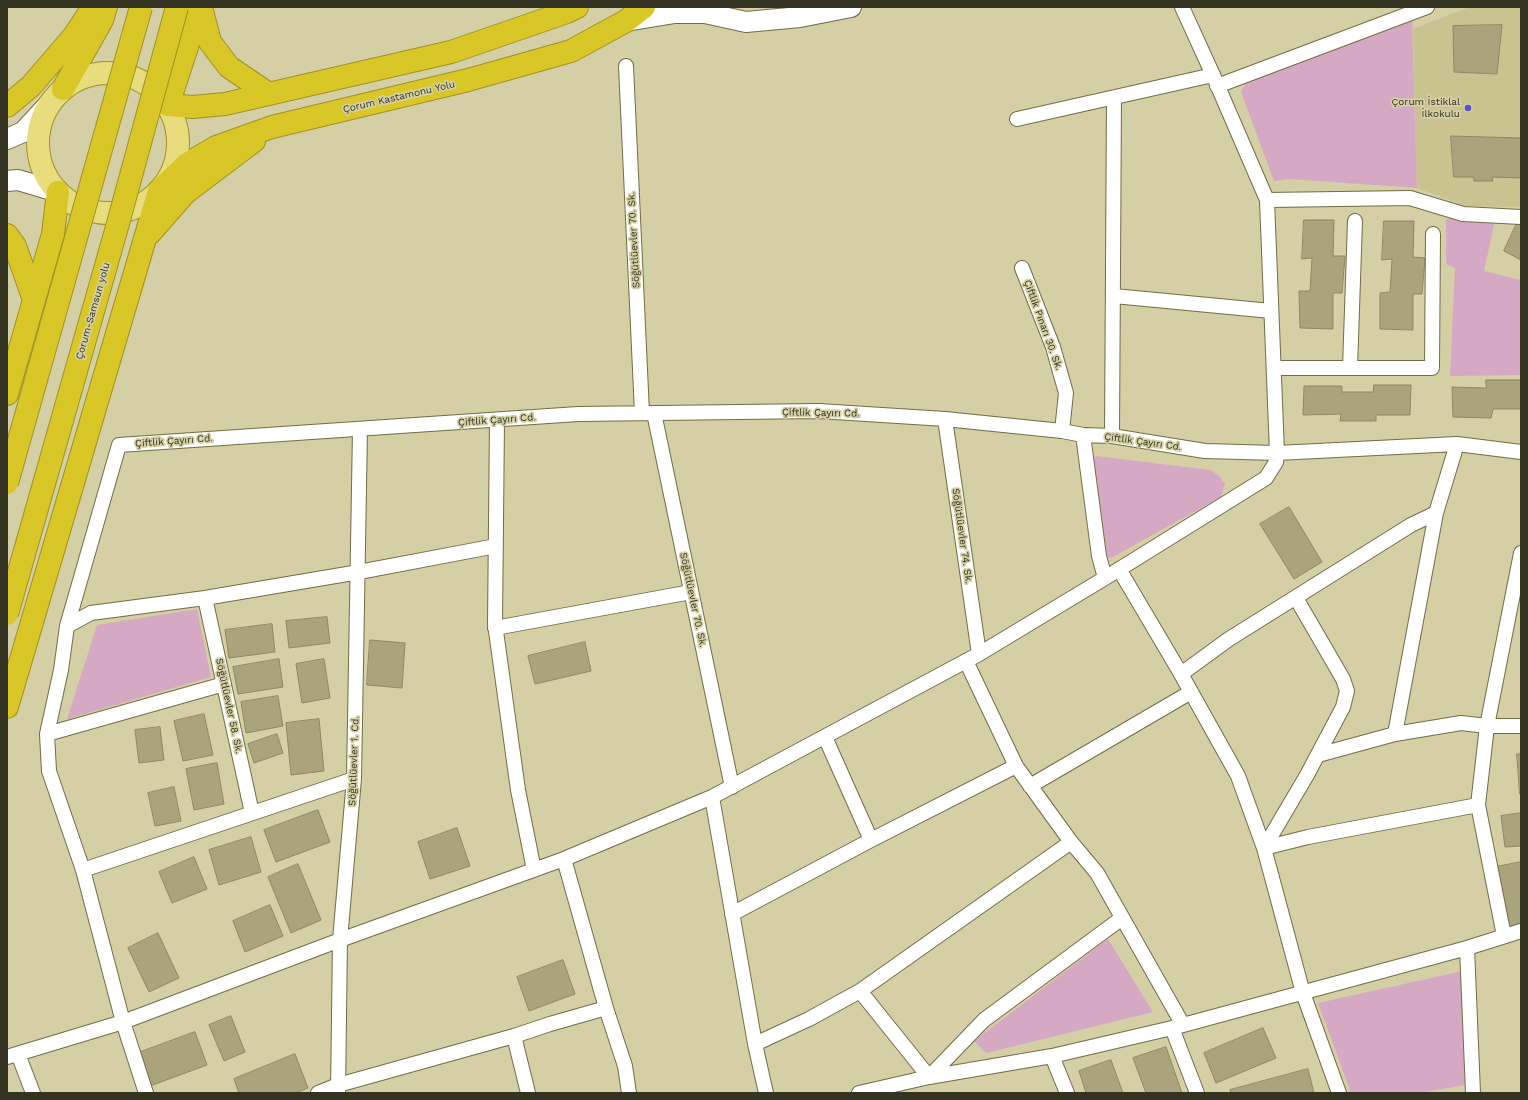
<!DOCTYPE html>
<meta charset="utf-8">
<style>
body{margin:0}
#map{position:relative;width:1528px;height:1100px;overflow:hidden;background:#d4cfa4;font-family:"Work Sans",sans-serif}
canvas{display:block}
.frame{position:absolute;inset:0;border:8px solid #343221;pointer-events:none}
</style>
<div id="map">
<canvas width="1528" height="1100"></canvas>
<div class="frame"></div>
</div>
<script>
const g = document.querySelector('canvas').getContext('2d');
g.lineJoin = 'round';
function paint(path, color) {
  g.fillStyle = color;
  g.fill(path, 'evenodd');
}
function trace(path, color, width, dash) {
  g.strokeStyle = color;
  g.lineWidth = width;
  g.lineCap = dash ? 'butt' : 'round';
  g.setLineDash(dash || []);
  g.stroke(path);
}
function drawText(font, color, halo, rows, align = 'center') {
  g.font = font + ' "Work Sans",sans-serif';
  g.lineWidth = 3.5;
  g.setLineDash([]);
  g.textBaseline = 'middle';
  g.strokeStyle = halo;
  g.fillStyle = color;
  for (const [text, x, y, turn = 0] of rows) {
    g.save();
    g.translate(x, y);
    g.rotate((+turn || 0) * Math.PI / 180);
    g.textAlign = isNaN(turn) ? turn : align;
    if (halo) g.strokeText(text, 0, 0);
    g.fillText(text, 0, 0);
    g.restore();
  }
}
paint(new Path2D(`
 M1470 7H1521V207L1465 206 1417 188 1413 29Z`), '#c9c390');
paint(new Path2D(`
 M1412 17 1417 188 1289 179 1274 181 1241 92 1247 79Z
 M1446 219 1495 220 1484 271 1521 280V375L1450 376 1455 268 1446 264Z
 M1096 456 1210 470 1218 475 1225 484 1221 497 1111 558 1102 555 1089 465Z
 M197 609 211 677 67 719 97 625Z
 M1108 939 1153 1012 986 1053 974 1041Z
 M1463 971 1466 1085 1418 1093H1351L1318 1003Z`), '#d5a9c4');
const building = new Path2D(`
 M1502 25 1497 74 1454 72 1453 26Z
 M1451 136 1521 138V178L1492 177 1493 181H1474V177H1454Z
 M1304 220H1334L1333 256H1345L1342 293H1333V329L1300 328 1299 291H1310L1312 258 1302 259Z
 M1384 221H1414L1413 257 1425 258 1422 294H1413V330L1380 329V293L1390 292 1392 259 1382 260Z
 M1517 223 1521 225V260L1504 251Z
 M1486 380H1521V409H1493L1491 418 1453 417 1452 387 1486 388Z
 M1374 385H1411L1410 415H1376V421H1340L1341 414 1303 415 1304 386H1342V392H1373Z
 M1289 507 1322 562 1294 579 1260 524Z
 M327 617 330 643 289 648 286 621Z
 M272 624 275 652 229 658 225 630Z
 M370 640 405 643 402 688 367 685Z
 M585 642 591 671 535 684 528 656Z
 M279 659 283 687 238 694 233 667Z
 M324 659 330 698 302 703 296 664Z
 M278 696 283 726 246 733 241 702Z
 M204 714 213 755 183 761 174 721Z
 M319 719 324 771 291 775 286 723Z
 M160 727 164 760 139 763 135 730Z
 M277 734 283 753 254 763 248 744Z
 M1517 754H1521V794H1520Z
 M217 763 224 804 194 810 186 769Z
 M174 787 181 821 155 826 148 793Z
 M318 810 330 842 276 862 264 830Z
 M1521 813V846L1505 847 1501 816Z
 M457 828 470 866 430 879 418 842Z
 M251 837 261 872 219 885 209 850Z
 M194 857 207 889 172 903 159 872Z
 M1521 862V924L1506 929 1496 867Z
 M298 864 321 920 291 933 268 877Z
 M270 905 283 936 245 952 233 921Z
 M158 933 179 978 149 992 128 948Z
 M563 960 575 994 529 1011 517 977Z
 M231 1016 245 1052 224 1061 209 1025Z
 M1263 1028 1276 1058 1216 1083 1204 1053Z
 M195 1032 207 1065 150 1086 138 1053Z
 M1166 1047 1182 1093H1146L1133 1058Z
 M295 1054 308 1088 295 1093H239L234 1079Z
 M1111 1060 1123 1093H1086L1079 1071Z
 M1308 1069 1314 1093H1231L1230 1090Z`);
paint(building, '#a9a47b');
trace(building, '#8e8960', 1);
const street = new Path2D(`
 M626 66 642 413
 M1217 86 1427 7
 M1017 119 1213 75
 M1267 200 1410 198 1463 214 1521 217
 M1022 268 1053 347 1066 393 1062 431
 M1114 296 1271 311
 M1274 368H1432L1433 234
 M1350 368 1355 221
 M654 413 732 787
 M945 419 979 654
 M497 420 495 624 518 790 534 870
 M1083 435 1099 556 1105 578
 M1112 436 1114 98
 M1119 569 1181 674 1238 776 1264 848 1303 993 1339 1093
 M205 598 252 813
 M67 626 91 613 205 598 359 572 496 546
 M495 628 691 592
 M966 661 1016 766 1071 842 1097 873 1183 1025
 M1181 674 1229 639 1411 525 1436 513
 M47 734 224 684
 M1395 734 1436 513 1457 444
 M825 737 871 840
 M1318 755 1395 734 1461 723 1487 726H1521
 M1030 786 1191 692
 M712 797 755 1044 766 1093
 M1264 848 1307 775 1343 707 1347 691 1343 679 1296 598
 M1264 848 1308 837 1478 805
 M564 859 606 1008 625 1066 629 1093
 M83 870 49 771 47 734 61 670 67 626 119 445 578 414 819 411 945 419 1062 431 1083 435 1112 436 1205 451 1277 453 1457 444 1521 452
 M732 914 871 840 1016 766
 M1504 936 1478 805 1487 726 1521 553
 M1467 948 1473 1093
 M860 991 929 1077
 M1172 1028 1197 1093
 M514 1036 528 1093
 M755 1044 809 1019 860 991 1071 842
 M18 1054 33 1093
 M1052 1056 1067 1093
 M7 1057 123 1022 340 940 564 859 712 797 979 654 1105 578 1266 478 1276 462 1277 453 1267 200 1213 75 1182 7
 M929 1077 984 1020 1122 918
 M146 1093 123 1022 83 870 354 779
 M318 1093 338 1085 514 1036 550 1024 606 1008
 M338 1093 340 940 354 779 360 429
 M859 1093 929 1077 1052 1056 1172 1028 1467 948 1521 931`);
const secondary = new Path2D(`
 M626 21 675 13H705L746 22 800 17 851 7
 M7 139 23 132 63 89
 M7 181 18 180 58 192`);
const primary = new Path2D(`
 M38 143a70 70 0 1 1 140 0a70 70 0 1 1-140 0Z`);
const highway = new Path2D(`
 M200 7 168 105 193 107 225 104 451 52 567 12 577 7
 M201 7 210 42 229 67 269 94
 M63 89 102 20 106 7
 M7 106 31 86 74 36 93 7
 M150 233 185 193 254 141
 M7 235 15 246 34 300
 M7 394 53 234 58 192
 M7 707 159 191 187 164 216 147 272 127 468 80 571 51 626 21 644 7`);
trace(street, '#726d45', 16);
trace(secondary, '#726d45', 22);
trace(primary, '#9f9225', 24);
trace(highway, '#9f9225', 24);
trace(street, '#fff', 14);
trace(secondary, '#fff', 20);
trace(primary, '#e8dd7d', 22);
trace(highway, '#d9c627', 22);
const highwayBridge = new Path2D(`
 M7 483 141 7
 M7 614 117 227 177 7`);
trace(highwayBridge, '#9f9225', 24, []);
trace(highwayBridge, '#d9c627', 22);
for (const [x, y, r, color] of [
 [1468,108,4,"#5a50c8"]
]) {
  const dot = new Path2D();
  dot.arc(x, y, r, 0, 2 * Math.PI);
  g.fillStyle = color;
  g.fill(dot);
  trace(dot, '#d4cfa4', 1.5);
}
drawText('10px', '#343221', '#d4cfa4', [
 ["Çorum Kastamonu Yolu",399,97,-13],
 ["Söğütlüevler 70. Sk.",634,240,-93],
 ["Çorum-Samsun yolu",93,311,-74],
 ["Çiftlik Pınarı 30. Sk.",1043,325,70],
 ["Çiftlik Çayırı Cd.",821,413,1],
 ["Çiftlik Çayırı Cd.",497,420,-4],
 ["Çiftlik Çayırı Cd.",174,441,-4],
 ["Çiftlik Çayırı Cd.",1143,442,8],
 ["Söğütlüevler 74. Sk.",962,536,82],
 ["Söğütlüevler 70. Sk.",693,600,78],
 ["Söğütlüevler 58. Sk.",229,706,78],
 ["Söğütlüevler 1. Cd.",354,761,-88]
]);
drawText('10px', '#343221', '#d4cfa4', [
 ["Çorum İstiklal",1460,102],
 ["İlkokulu",1460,114]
], 'right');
</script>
